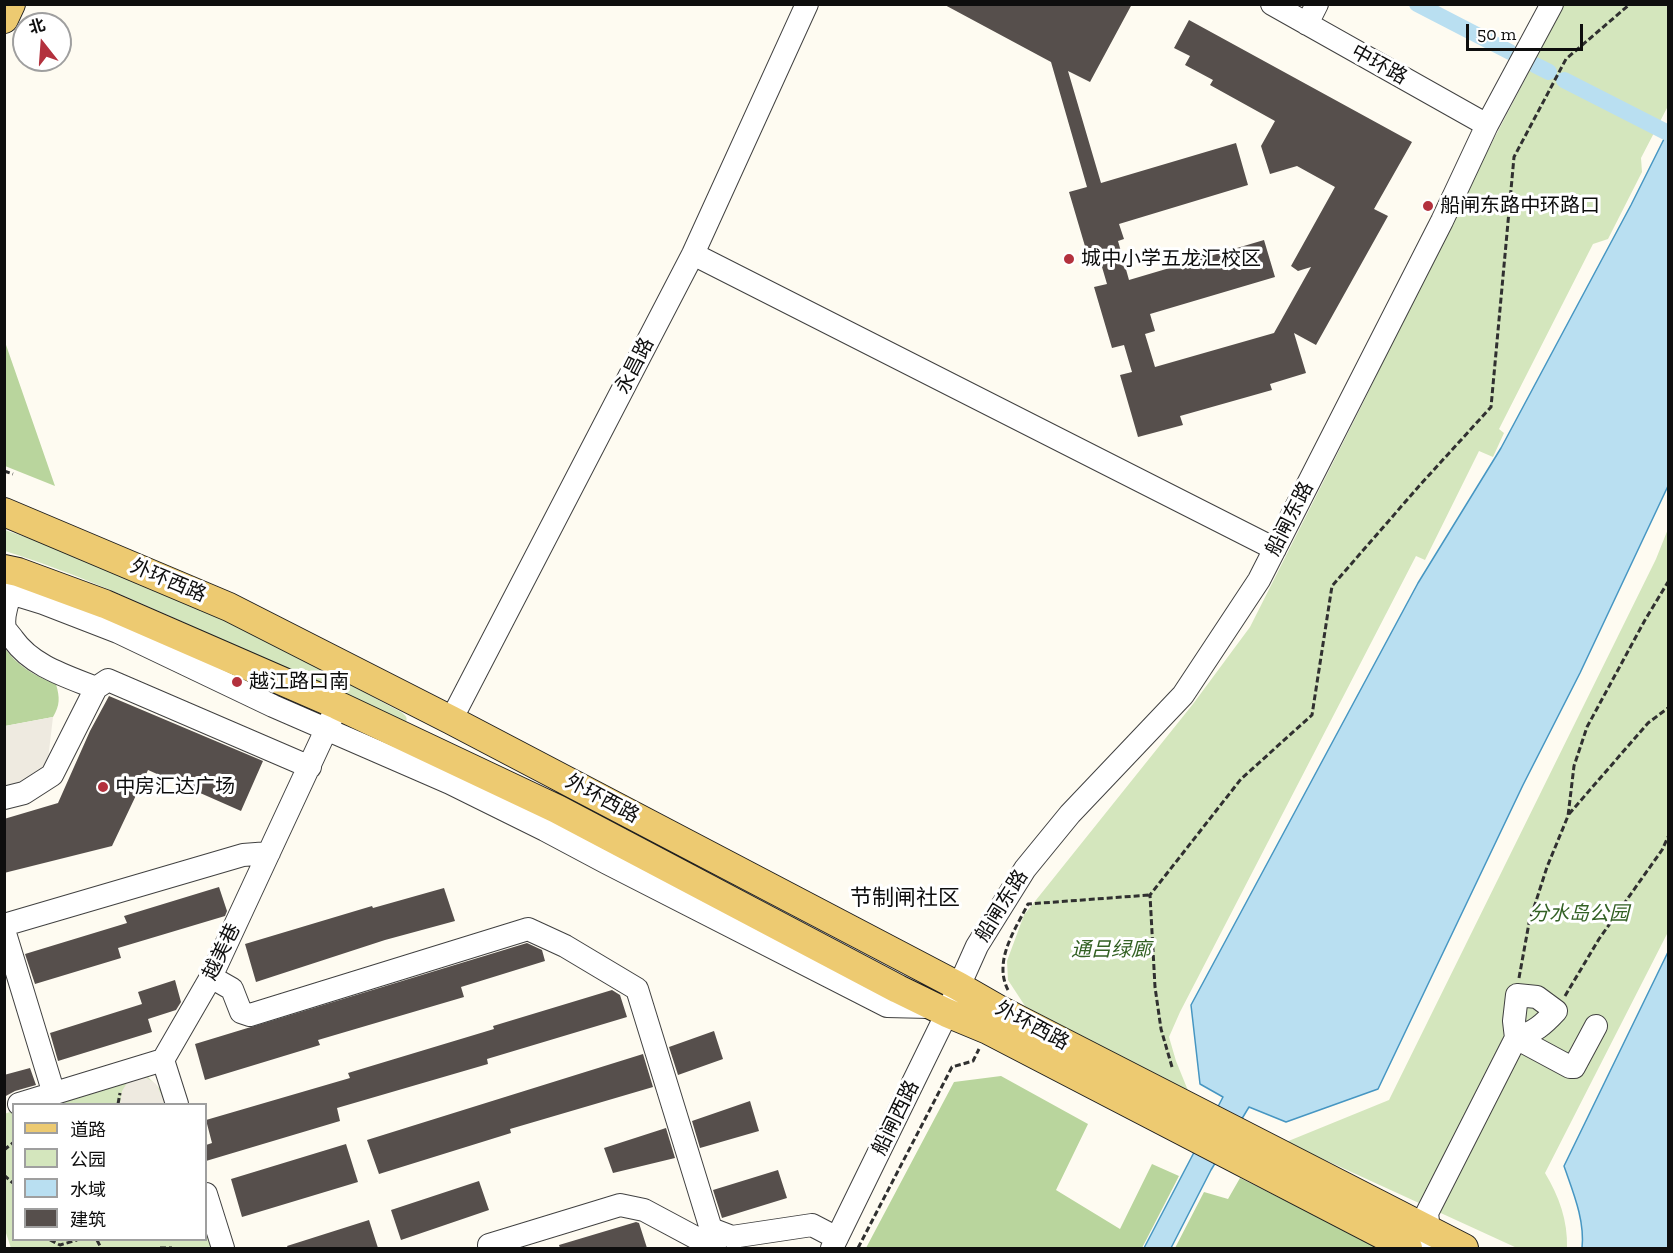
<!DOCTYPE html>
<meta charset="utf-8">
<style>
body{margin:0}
#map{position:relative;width:1673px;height:1253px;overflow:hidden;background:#fefbf1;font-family:"Zilla Slab","Noto Sans SC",serif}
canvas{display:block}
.frame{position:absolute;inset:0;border:6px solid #0e0e0e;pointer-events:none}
.legend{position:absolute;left:12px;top:1103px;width:195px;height:138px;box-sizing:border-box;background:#fff;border:2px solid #9f9f9f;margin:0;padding:8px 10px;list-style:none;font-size:18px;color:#0e0e0e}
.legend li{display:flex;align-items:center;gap:12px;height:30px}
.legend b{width:30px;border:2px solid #9f9f9f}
.north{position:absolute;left:12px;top:12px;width:60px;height:60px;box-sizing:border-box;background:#fff;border:2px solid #9f9f9f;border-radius:50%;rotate:343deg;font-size:16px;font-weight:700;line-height:24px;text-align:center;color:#0e0e0e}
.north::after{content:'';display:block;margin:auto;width:21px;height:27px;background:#b3313d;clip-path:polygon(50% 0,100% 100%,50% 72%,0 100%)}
.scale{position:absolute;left:1466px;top:24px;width:117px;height:27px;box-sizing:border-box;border:3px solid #0e0e0e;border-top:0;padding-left:8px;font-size:18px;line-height:21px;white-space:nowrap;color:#0e0e0e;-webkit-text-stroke:4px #fff;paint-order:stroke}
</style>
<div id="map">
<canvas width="1673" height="1253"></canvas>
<div class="frame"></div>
<ul class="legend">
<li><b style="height:8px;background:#edca71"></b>道路</li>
<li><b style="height:16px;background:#d4e6bd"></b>公园</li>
<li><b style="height:16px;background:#b9dff1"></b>水域</li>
<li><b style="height:16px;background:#564f4c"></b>建筑</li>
</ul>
<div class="north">北</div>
<div class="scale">50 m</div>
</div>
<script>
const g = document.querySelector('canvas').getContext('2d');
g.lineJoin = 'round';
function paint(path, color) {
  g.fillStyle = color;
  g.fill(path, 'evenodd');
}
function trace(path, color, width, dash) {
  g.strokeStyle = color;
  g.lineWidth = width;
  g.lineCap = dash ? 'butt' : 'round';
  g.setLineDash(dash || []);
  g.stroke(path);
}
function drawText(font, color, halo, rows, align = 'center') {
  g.font = font + ' "Zilla Slab","Noto Sans SC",serif';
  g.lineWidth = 6;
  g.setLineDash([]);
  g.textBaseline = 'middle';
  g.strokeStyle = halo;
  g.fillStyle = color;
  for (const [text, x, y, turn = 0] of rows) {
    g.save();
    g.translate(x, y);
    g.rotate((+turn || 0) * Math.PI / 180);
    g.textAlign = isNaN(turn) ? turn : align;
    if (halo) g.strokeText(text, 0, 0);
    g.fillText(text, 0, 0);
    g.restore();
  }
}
paint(new Path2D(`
 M1564 5H1668V106L1641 158 1642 172 1608 239 1593 244 1499 429 1504 433 1493 457 1479 451 1425 560 1416 556 1180 1012 1169 1037 1176 1061 1189 1093 1025 1006 1008 980 1007 961 1024 915 1193 704 1250 627 1360 409 1464 196Z
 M1668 529V932L1545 1173C1559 1196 1568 1221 1567 1248H1517L1286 1142 1389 1100 1656 559Z
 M5 530 63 550 216 613 401 712C405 715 408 717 406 722 364 703 321 686 279 666 189 625 100 581 5 551Z
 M148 1077 160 1089 166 1104H37Z
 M13 1111 14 1240H206V1217L216 1248H11L4 1227V1114Z`), '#d4e6bd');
paint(new Path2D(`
 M4 342H5L55 486 5 466Z
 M4 647C16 665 36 677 56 684 60 698 60 705 53 717L5 726Z
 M1001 1076 1088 1124 1056 1190 1120 1229 1152 1164 1179 1176 1142 1248H866L954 1082Z
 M1240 1178 1380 1248H1175L1204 1192 1228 1199Z`), '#b9d59d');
paint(new Path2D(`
 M53 717 47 768 19 785 5 789V726Z
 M132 1075H142L156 1084 166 1104H120L122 1091Z`), '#eeeae0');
const water = new Path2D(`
 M1668 131V486L1580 673 1523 785 1378 1089 1286 1122 1249 1107 1211 1170 1171 1248H1144L1223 1097 1200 1084 1191 1005 1418 583 1501 448 1631 205Z
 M1668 952V1248H1582C1585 1220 1573 1192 1564 1166Z`);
paint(water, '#b9dff1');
trace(water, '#4696c2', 1.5);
trace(new Path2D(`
 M1417 4 1510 52
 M1535 65 1549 72
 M1564 80 1668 133`), '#b9dff1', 16);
paint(new Path2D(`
 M943 4H1132L1090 82 1068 71 1101 183 1236 143 1248 185 1119 224 1124 239 1118 241 1129 280 1264 240 1275 277 1150 314 1155 331 1145 334 1155 367 1274 333 1311 267 1298 271 1291 266 1335 187 1297 166 1270 174 1261 146 1275 121 1210 85 1213 80 1185 65 1190 56 1174 48 1189 20 1412 142 1374 209 1388 216 1316 345 1294 333 1306 373 1270 384 1272 390 1180 416 1183 425 1138 437 1120 375 1132 372 1124 345 1112 348 1094 287 1107 284 1097 250 1087 253 1069 192 1087 187 1051 62Z
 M109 696 263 761 241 811 148 770 112 846 4 873V819L58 803 90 731Z
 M219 887 227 911 225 916 118 948 121 958 35 984 25 954 127 923 124 916Z
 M444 888 455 921 385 940 256 982 245 944 372 906 373 908Z
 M527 943 542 950 545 961 461 987 464 997 318 1040 320 1045 205 1080 195 1044Z
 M175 980 181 1002 176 1010 148 1019 152 1032 58 1061 50 1033 142 1004 138 992Z
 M612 990 620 995 627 1017 487 1059 488 1064 337 1108 340 1121 206 1161V1145L212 1143 206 1120 350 1078 348 1073 494 1029 493 1026Z
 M714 1031 723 1059 678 1075 669 1047Z
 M643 1054 653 1087 510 1129 511 1133 379 1174 367 1140Z
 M30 1068 36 1085 15 1091 4 1097V1075Z
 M750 1101 759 1131 700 1148 692 1121Z
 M666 1128 675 1158 613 1173 604 1148Z
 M346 1144 358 1182 242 1217 231 1179Z
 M778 1170 787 1198 722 1218 713 1190Z
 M479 1181 489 1210 401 1240 391 1210Z
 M369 1220 378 1248H288L287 1246Z
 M636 1222 639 1223 647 1248H560L559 1245Z`), '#564f4c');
const minor = new Path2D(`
 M1272 4 1487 125
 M1307 24 1317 4
 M693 254 1275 549
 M4 591 43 603 118 632 273 706 450 783 545 830 607 863 887 1006 929 1007
 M96 688 108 680 310 767
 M451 720 693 254 807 4
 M4 798 24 793 52 775 96 688C66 676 32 666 13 639 11 636 6 631 5 628 1 613 12 592 16 578
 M4 925 243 855 269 853
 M4 930 54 1094
 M211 977 232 989 241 1012 250 1015 528 929 565 946 637 989 711 1229 732 1237 812 1225 837 1238
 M1516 1038 1570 1067H1574L1596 1026
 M163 1060 177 1104
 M19 1104 163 1060 211 977 332 717
 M206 1194 223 1248
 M489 1245 620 1205 644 1210 715 1248
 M832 1248 947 1013 977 946 1025 869 1070 814 1183 695 1259 580 1442 221 1487 125 1552 4
 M1421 1248 1429 1230 1427 1213 1516 1038 1514 1021 1517 995 1537 997 1556 1011C1544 1024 1534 1033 1516 1038`);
const major = new Path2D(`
 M4 19 11 4
 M4 512 229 607 451 720 958 986 998 1009 1464 1248
 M4 569 18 572 105 604 337 705 557 809 898 989 947 1013 988 1030 1408 1248`);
trace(minor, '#414141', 24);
trace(major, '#1f1f1f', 30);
trace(new Path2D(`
 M4 471 13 474
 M1569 814 1648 723 1668 708
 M1519 978 1529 923 1547 867 1568 816 1574 766 1587 727 1645 620 1668 582
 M1008 990C993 961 1015 930 1028 904L1150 895
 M1565 996 1599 939 1662 850 1668 837
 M1172 1067 1161 1029 1155 987 1150 895 1241 779 1312 715 1332 586 1420 485 1491 407 1514 157 1566 59 1630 4
 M118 1104 120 1093
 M4 1150 14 1142
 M4 1175 14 1184
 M50 1240 60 1245 77 1240
 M97 1240 101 1248
 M160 1248H172
 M858 1248 952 1067 973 1061 979 1049`), '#303030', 3, [6, 3]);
trace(minor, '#fff', 22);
trace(major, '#edca71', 28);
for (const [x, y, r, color] of [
 [1428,206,6,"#b3313d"],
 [1069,259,6,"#b3313d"],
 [237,682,6,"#b3313d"],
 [103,787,6,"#b3313d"]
]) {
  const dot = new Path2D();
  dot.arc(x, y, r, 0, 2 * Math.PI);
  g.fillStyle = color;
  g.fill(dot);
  trace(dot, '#fff', 2);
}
drawText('20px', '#0e0e0e', '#fff', [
 ["中环路",1379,65,29],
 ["永昌路",635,366,-63],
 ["船闸东路",1290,519,-63],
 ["外环西路",168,581,23],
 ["外环西路",602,799,28],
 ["船闸东路",1002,906,-58],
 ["越美巷",222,952,-64],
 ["外环西路",1032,1026,28],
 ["船闸西路",896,1118,-64]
]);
drawText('20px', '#0e0e0e', '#fff', [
 ["船闸东路中环路口",1440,206],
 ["城中小学五龙汇校区",1081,259],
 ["越江路口南",249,682],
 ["中房汇达广场",115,787]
], 'left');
drawText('italic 20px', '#336124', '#fff', [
 ["分水岛公园",1579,914],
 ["通吕绿廊",1111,950]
]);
drawText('22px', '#0e0e0e', '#fff', [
 ["节制闸社区",905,899]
]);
</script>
